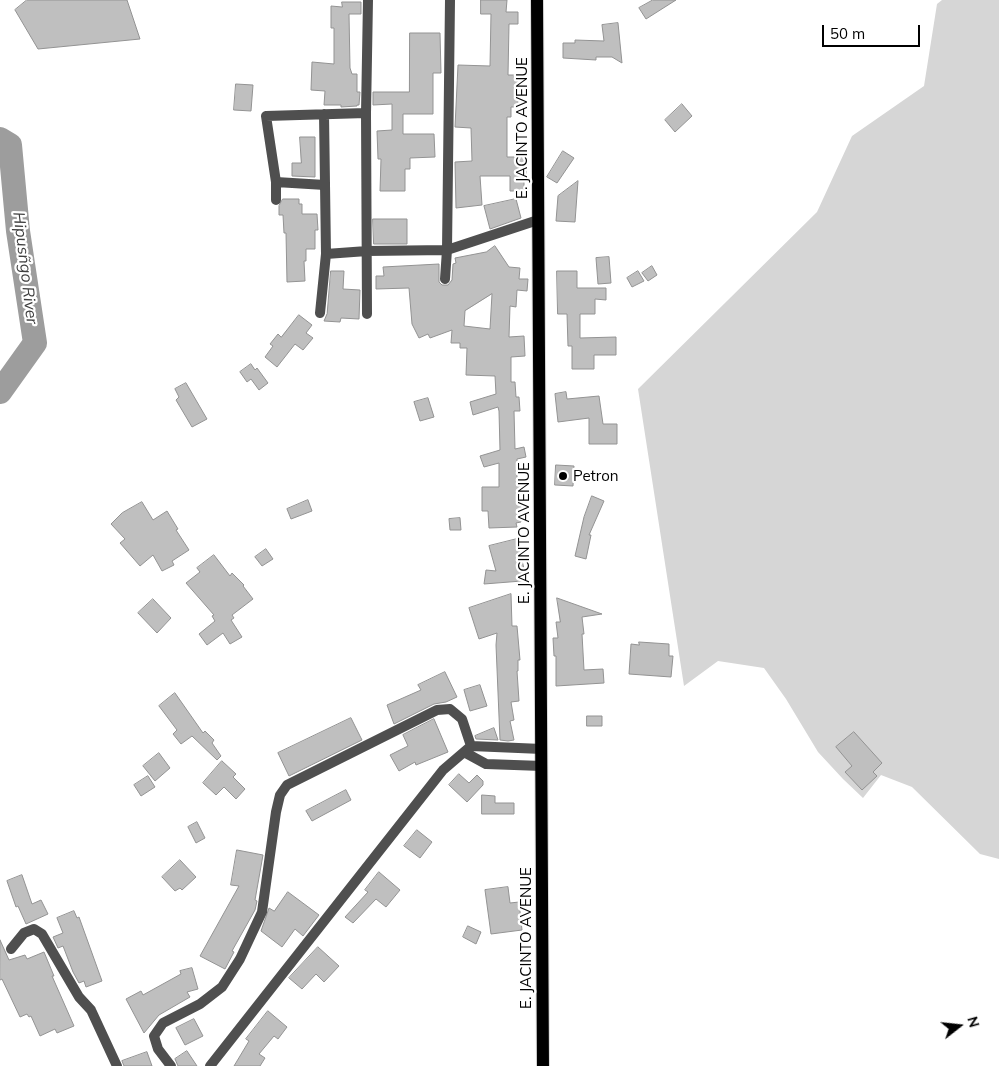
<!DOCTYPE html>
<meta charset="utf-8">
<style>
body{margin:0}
#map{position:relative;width:999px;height:1066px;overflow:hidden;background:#fff;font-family:Mulish,sans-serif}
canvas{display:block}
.north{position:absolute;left:934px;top:1001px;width:50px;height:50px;-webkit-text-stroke:4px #fff;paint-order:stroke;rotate:74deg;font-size:14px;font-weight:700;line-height:20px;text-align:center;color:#000}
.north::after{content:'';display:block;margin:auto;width:18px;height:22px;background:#000;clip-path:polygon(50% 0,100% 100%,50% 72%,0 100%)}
.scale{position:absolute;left:822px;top:25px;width:98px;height:22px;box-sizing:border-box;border:2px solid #000;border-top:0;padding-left:6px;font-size:15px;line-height:18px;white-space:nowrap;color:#000;-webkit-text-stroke:4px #fff;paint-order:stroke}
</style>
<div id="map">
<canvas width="999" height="1066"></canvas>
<div class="north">N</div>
<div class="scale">50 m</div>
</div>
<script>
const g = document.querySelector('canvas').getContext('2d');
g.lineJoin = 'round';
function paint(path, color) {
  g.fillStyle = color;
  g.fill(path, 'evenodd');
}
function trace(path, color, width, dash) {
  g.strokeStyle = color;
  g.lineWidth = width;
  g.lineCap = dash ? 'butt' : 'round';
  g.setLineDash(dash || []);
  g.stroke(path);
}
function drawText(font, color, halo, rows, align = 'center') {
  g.font = font + ' Mulish,sans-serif';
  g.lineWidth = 4.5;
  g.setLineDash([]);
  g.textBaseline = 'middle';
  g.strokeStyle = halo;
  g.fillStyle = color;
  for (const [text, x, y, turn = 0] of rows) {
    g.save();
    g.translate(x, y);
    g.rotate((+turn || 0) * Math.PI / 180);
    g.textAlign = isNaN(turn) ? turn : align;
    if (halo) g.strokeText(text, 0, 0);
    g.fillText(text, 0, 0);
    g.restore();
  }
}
paint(new Path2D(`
 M942 0H999V859L980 854 912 787 881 775 863 798 843 779 818 752 786 699 764 668 718 661 684 686 638 389 817 212 852 136 924 86 937 4Z`), '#d6d6d6');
trace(new Path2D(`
 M0 139 10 145 18 231 35 343 0 392`), '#9d9d9d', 24);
const building = new Path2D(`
 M27 0H127L140 39 38 49 15 10Z
 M481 0H507L506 12H518V24H509L508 75H524V89H518V107H511V117H507V157H527L526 175H524V191H510V176H480L482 205 456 208 455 162 472 161 471 128 455 127 458 65 490 66 491 14H481Z
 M653 0H676L646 19 639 8Z
 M342 2H361V14H349L350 68 352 74H357V92H360L359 105H357V106L341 107V105H324L325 91 311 90 312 62 334 64V28H331V6L342 7Z
 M618 23 622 63 612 57H596V60L563 58V43H575V40L604 41 602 25Z
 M410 33H440L441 73H433V114H403V134H434L435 157 410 158V169H405V191H380L381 159H378L377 131 392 130V104L373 105V92H409Z
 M236 84 253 85 251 111 234 110Z
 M682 104 692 116 675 132 665 120Z
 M300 137H315V177L292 176V163H301Z
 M563 151 574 158 557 183 547 177Z
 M578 181 575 222 556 221 558 196Z
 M283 199H299V204H302V214H317L318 230H315V249H306V261H304L305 281 287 282 286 233H284L283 215H279V206Z
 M516 199 521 218 490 229 484 206Z
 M373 219H407V244H374Z
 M495 246 509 267 520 268 519 279H528L527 291 517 290 516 307 510 306 509 337 524 336 525 356 511 357V382H515L516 397H519L520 411H514L515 449 524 447 526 457 517 459V484H521V522L516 523 517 527 489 528 488 511H482V487H499V463L484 467 480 456 500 450 499 411 498 407 473 415 470 402 496 394 495 376 466 375 467 348H460V343H451L452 330 430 338 428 334 419 338 412 324 409 288 376 289V276H384L383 267 439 264V282L442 285H448L452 280 453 264 456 263 455 258 486 252ZM492 294 490 329 464 326 465 311Z
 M609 257 611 283 598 284 596 258Z
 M652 266 657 275 648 281 642 273Z
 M331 271H344L343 289 360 290 359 319 341 318 340 322 324 321 327 314Z
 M557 271H577V288H606V300L595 299V314H580V338L616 337V355H594V369H572V346H568L567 314H558Z
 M638 271 644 281 632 287 627 278Z
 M299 315 312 325 306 333 313 338 303 350 295 344 277 367 265 357 273 346 270 344 278 334 281 337Z
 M251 364 255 370 257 368 268 383 259 390 251 379 247 382 240 372Z
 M186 383 207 419 192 427 176 400 179 397 175 389Z
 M566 392 567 399 599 396 603 424H617V444H589V418L558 422 555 394Z
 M428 398 434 417 420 421 414 402Z
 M556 465 574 466 573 486 555 485Z
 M592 496 604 501 589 535H591L586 559 575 556 584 517Z
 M308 500 312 511 291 519 287 509Z
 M142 502 153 520 167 511 178 529 176 530 189 550 172 561 174 565 162 571 153 555 140 566 120 543 125 539 111 524 122 513Z
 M460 518 461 530H450L449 519Z
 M517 539 525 573H521L522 581 484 584 486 570 496 571 489 546Z
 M266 549 273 559 262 566 255 557Z
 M214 555 230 576 232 573 244 585 243 586 253 599 232 615 234 618 231 620 242 637 230 644 223 633 207 645 199 634 215 621 212 616 214 615 186 583 200 572 197 568Z
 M511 594 512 626H517L520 660H518V671H517L519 701 511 702 514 720 510 721 514 740 508 741 500 740 496 645 497 633 479 639 469 608Z
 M557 598 602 614 582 617 584 634H582L584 670 603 669 604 683 556 686V656H554L553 638H558L556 622H560Z
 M153 599 171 618 157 633 138 613Z
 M639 642 669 644V656H673L671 677 629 674 631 644 639 645Z
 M445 672 457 697 446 702 434 704 394 724 387 705 421 690 418 685Z
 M480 685 487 706 470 711 464 690Z
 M175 693 203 733 205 731 214 740 212 743 221 756 217 760 192 736 181 744 173 734 177 730 159 706Z
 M587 716H602V726H587Z
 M351 718 362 740 289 776 278 753Z
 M434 719 448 752 416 765 415 762 399 771 390 755 408 746 403 735Z
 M494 728 498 740 476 739 475 736Z
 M854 732 882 763 873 772 877 776 862 790 845 772 852 766 836 747Z
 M159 753 170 768 155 781 143 766Z
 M222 761 236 774 233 777 245 789 236 799 224 787 216 795 203 783Z
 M459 774 469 783 477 775 483 781V785L467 802 449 785Z
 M148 776 155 787 141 796 134 785Z
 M346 790 351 800 312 821 306 811Z
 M482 795 495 796V803H514V814H482Z
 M197 822 205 838 196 843 188 827Z
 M417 830 432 842 420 858 404 846Z
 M237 850 263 855 255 900 257 901 255 910 232 951 234 952 225 969 200 956 239 886 231 885Z
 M180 860 196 877 182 890 180 888 175 891 162 877Z
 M379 872 400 890 386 907 376 899 353 923 345 917 368 892 365 890Z
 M22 875 32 904 41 900 48 914 26 924 18 906 16 907 7 881Z
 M508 887 510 903 519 902 522 930 491 934 485 890Z
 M288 892 319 915 303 936 295 929 282 947 261 931 269 908 274 911Z
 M74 911 77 918 79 917 102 981 86 987 84 981 79 983 73 972 63 946 58 948 53 937 63 933 57 918Z
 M468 926 481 932 476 944 463 937Z
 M0 940 9 960 25 955 27 959 44 952 54 976H52L74 1026 57 1033 55 1029 40 1036 31 1016 29 1017 27 1014 20 1017 2 979 0 980Z
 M318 947 339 966 324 982 316 974 302 989 289 978Z
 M192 968 198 989 187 992 190 997 159 1015 144 1033 126 999 141 991 143 995 181 974 180 971Z
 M268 1011 287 1027 278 1039 274 1036 259 1054 265 1058 260 1066H234L249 1041 246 1039Z
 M194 1019 203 1036 185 1045 176 1028Z
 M187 1051 197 1066H178L175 1059Z
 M147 1052 152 1066H124L122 1061Z`);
paint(building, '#bfbfbf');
trace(building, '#939393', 1);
const primary = new Path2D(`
 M537 0 543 1066`);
trace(primary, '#dbdbdb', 14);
trace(new Path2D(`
 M276 182 325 185
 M276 200V182L266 116 366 113
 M326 254 367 251 447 250 538 220
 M445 279 447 250 450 0
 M320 313 326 254 324 114
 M367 314 366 113 368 0
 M464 752 486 764 542 766
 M11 949 24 933 34 929 42 934 79 997 91 1010 117 1066
 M171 1066 158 1049 154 1036 163 1023 200 1004 222 987 240 959 262 912 276 812 280 795 287 785 437 710 450 709 462 719 471 746
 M210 1066 443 770 471 746 542 749`), '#4f4f4f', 10);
trace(primary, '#000', 12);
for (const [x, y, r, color] of [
 [563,476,5,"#000"]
]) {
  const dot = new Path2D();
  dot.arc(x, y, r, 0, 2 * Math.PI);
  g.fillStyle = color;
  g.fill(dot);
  trace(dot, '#fff', 2);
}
drawText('15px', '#000', '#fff', [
 ["E. JACINTO AVENUE",522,128,-90],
 ["E. JACINTO AVENUE",524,533,-90],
 ["E. JACINTO AVENUE",526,938,-90]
]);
drawText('15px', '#000', '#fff', [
 ["Petron",573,476]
], 'left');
drawText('italic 16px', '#3e3e3e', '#fff', [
 ["Hipusñgo River",25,268,83]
]);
</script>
